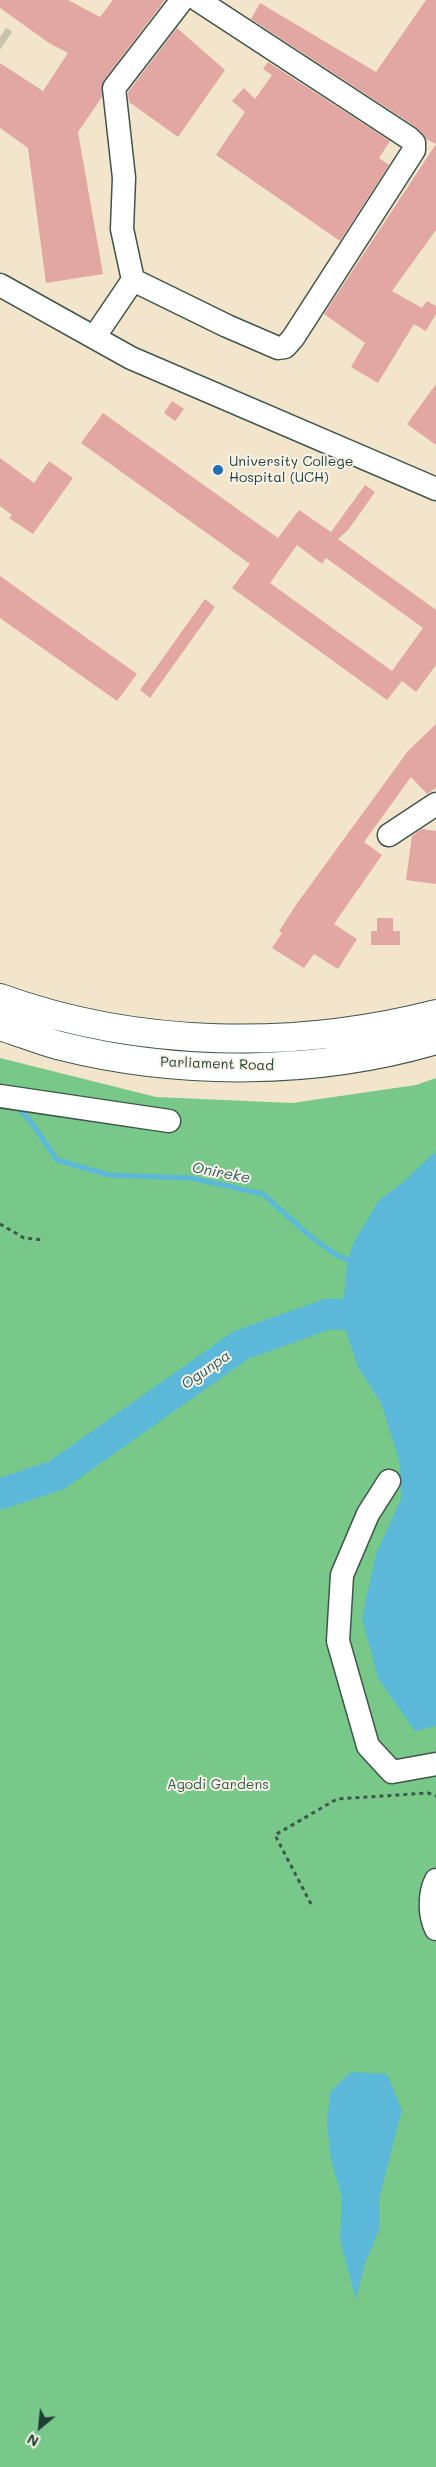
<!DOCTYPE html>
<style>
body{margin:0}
#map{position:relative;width:436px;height:2467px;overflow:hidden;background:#f3e5cc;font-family:Mali,sans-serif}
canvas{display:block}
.north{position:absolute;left:15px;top:2402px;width:50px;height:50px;-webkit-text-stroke:4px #f7f3e8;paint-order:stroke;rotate:208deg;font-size:14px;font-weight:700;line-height:20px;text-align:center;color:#1f3d34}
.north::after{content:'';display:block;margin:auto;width:18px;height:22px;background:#1f3d34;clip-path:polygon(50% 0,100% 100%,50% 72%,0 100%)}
</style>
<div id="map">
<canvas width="436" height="2467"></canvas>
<div class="north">N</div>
</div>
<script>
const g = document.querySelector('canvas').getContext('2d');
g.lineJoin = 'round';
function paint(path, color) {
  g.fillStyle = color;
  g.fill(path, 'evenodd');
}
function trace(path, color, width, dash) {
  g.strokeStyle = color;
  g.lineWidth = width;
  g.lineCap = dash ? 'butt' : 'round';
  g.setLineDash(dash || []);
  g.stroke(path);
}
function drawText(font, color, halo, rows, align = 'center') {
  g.font = font + ' Mali,sans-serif';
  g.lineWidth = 4;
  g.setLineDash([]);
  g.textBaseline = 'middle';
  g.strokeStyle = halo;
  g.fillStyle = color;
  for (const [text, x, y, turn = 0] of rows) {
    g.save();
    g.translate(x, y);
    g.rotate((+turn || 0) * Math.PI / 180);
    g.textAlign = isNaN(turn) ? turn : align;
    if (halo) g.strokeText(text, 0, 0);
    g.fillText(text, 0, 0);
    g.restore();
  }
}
paint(new Path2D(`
 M0 1058 156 1097 292 1103 416 1085 436 1078V2467H0Z`), '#78c889');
paint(new Path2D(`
 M436 1151V1726L415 1731 378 1678 362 1618 376 1554 401 1499 400 1463 381 1403 358 1367 342 1319 347 1264 353 1244 379 1200 401 1184Z
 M351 2072 387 2074 402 2110 379 2199V2230L364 2266 356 2300 340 2240 342 2197 331 2160 327 2124 330 2092Z`), '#5bb8d9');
trace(new Path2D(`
 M17 1107 31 1122 57 1160 109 1175 191 1178 263 1194 310 1236 335 1254 352 1262`), '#5bb8d9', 5);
trace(new Path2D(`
 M0 1494 57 1475 241 1345 328 1314 436 1316`), '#5bb8d9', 31);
paint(new Path2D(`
 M0 0H68L100 17 113 0H165L104 80 102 97 78 132 103 274 46 283 28 148 0 128V63L43 91 68 53 49 43 0 8Z
 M426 0H436V230L392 291 422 308 427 301 436 306V314L426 331 414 324 378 383 351 367 365 343 324 314 436 144 426 139 416 127 251 19 260 3 376 72Z
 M177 28 225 70 178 137 129 102 128 92Z
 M268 62 390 141 379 158 389 165 340 241 216 155 245 112 232 101 244 88 255 99 272 75 263 69Z
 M436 384V445L407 424Z
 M172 401 184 409 175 421 164 413Z
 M103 413 278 538 299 510 331 532 365 485 375 492 348 530 338 539 436 610V665L416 692 402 681 387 700 232 588 250 564 81 443ZM297 545 322 564 326 558 423 628 392 671 270 583Z
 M0 458 34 483 49 461 73 478 33 534 9 518 12 515 0 506Z
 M0 576 137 674 117 701 0 618Z
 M205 599 215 607 150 698 140 690Z
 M436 724V788L427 794 411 777 364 842 382 855 334 924 357 939 338 969 314 954 304 968 272 948 282 933 279 931 298 902 408 751Z
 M422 829 436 831V884L406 880 412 836Z
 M377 918H393V931H400V945H371V931H377Z`), '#e2a7a3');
trace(new Path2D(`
 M0 37 6 41`), '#c9c3ae', 22, [22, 11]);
const minor = new Path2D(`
 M133 280 227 326 278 348 285 347 293 338 414 150V143L409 138 198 0
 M0 285 131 358 436 489
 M95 336 133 280 122 229 124 178 114 88 182 0
 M389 835 436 804
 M0 1096 169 1121
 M389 1481 368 1514 342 1575 338 1641 368 1746 392 1772 436 1764
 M436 1880C429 1894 429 1915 436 1929`);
const major = new Path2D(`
 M0 998C138 1048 295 1050 436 1014
 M0 1026C20 1032 41 1041 61 1046 181 1076 318 1075 436 1040`);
trace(minor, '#3f564b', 25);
trace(major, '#3f564b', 30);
trace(new Path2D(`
 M0 1224 24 1238 44 1240
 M311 1904 275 1835 337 1799 428 1793 436 1796`), '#3f564b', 3, [4, 4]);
trace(minor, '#fff', 22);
trace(major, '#fff', 28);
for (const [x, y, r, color] of [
 [218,470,6,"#1f6fb2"]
]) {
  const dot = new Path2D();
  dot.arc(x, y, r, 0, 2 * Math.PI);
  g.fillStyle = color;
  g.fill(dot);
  trace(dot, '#f7f3e8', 2);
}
drawText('14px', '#1f3d34', '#f7f3e8', [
 ["University College",229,462],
 ["Hospital (UCH)",229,478]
], 'left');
drawText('14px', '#1f3d34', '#f7f3e8', [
 ["Parliament Road",217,1064,2]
]);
drawText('14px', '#315945', '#f7f3e8', [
 ["Agodi Gardens",218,1785]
]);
drawText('italic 15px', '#2e5c5d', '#f7f3e8', [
 ["Onireke",221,1173,11],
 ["Ogunpa",206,1370,-35]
]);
</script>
